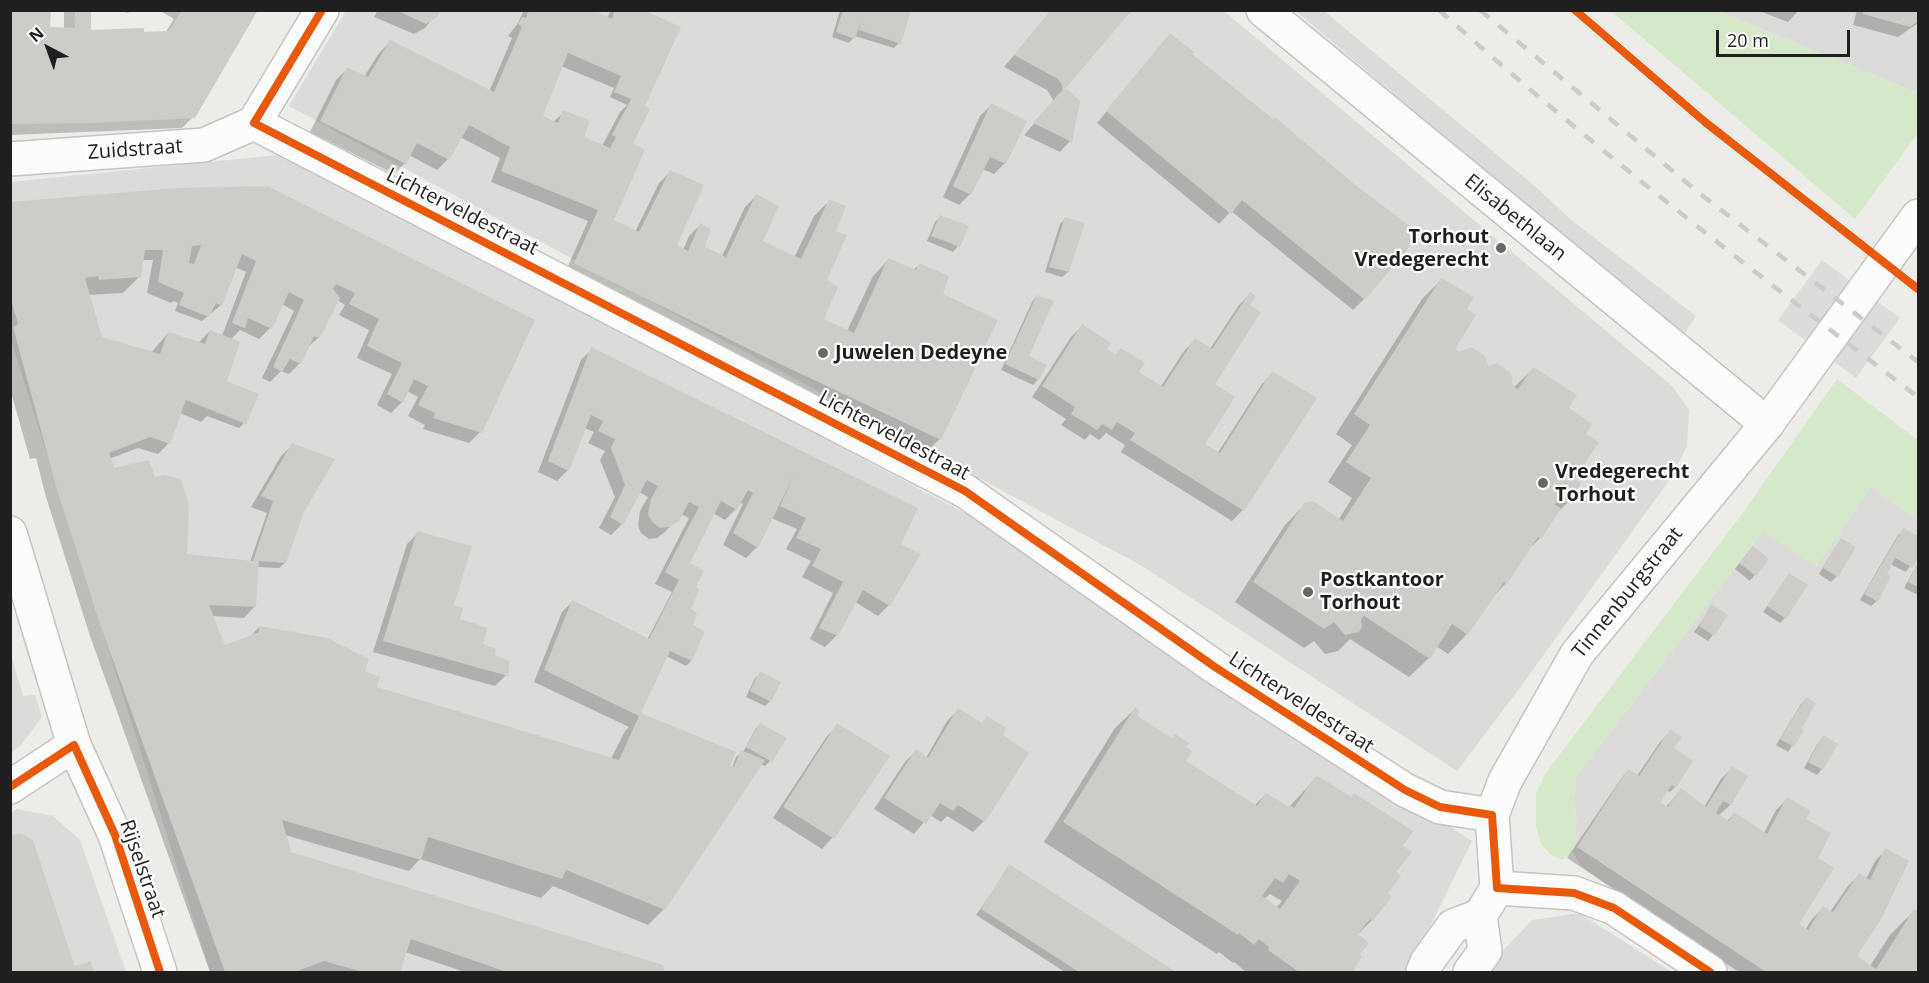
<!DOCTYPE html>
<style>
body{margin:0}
#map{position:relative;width:1929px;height:983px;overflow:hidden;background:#edece8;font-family:"Open Sans",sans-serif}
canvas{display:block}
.frame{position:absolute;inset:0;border:12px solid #1f1f1f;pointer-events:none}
.north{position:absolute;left:18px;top:18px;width:60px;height:60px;-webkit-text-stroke:4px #fff;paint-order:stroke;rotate:319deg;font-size:16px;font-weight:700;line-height:24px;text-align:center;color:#1f1f1f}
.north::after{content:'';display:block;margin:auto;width:21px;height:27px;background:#1f1f1f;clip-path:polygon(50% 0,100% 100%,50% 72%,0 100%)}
.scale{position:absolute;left:1716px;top:30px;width:134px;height:27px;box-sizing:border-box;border:3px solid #1f1f1f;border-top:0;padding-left:8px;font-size:18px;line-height:21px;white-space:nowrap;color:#1f1f1f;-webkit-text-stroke:4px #fff;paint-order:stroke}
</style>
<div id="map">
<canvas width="1929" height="983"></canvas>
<div class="frame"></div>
<div class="north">N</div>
<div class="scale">20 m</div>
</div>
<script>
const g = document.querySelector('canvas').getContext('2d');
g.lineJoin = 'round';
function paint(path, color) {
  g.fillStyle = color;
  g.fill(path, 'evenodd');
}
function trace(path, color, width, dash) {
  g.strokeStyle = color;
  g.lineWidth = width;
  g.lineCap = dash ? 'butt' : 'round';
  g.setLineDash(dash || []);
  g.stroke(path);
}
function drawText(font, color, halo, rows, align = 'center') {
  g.font = font + ' "Open Sans",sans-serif';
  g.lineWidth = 4.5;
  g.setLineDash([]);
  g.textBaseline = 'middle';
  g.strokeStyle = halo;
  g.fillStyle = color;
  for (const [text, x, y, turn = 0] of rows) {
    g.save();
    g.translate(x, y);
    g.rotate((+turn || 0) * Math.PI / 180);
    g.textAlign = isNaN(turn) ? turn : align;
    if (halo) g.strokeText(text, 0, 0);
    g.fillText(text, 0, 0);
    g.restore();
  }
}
paint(new Path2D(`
 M346 11H1224L1672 386 1689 410 1687 446 1670 479 1522 685 1457 771 1142 566 289 106Z
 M1296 11H1324L1537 188 1570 219 1696 316 1684 334 1562 236Z
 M1718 11H1918V93Z
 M278 155 610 324 1002 533 1472 841 1408 972H210L11 340 10 182Z
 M1871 487 1918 520V972H1734L1638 909 1580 865 1572 850 1578 838 1574 799 1577 776 1763 531Z
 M11 655 23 696 35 695 42 717 21 745 11 753Z
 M17 809 53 816 80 840 126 972H11L10 814Z
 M1579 913 1672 972H1486L1496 958 1532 920Z`), '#dcdbd9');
paint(new Path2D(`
 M1611 11H1718L1918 93V133L1855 219Z
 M1837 379 1918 440V520L1871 487 1817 567 1763 531 1577 776C1576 784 1574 792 1574 800 1574 821 1587 849 1562 860L1550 854 1541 844 1536 828V794L1545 774 1742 514Z`), '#d6e8ca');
paint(new Path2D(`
 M1822 260 1900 318 1856 378 1778 320Z`), '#dddcdb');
paint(new Path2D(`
 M10 10 49 29H64V10H90V32L143 34 165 33 174 19 159 10H257L193 117 182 128 10 135Z
 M118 10H131L128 13Z
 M378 10H439L425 28 414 34 374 17Z
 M524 10H588L607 18 611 10H639L651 88 631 144 612 221 635 232 659 183 670 172 675 246 683 250 689 236 700 225 703 248 722 256 745 207 756 196 761 242 794 258 814 216 829 201 834 232 825 281 822 320 847 331 873 276 888 260 913 270 919 265 941 294 996 321 940 439 928 450 564 275 588 221 491 182 500 158 460 137 448 159 437 170 409 155 405 163 394 174 310 132 336 80 347 69 364 77 379 53 390 42 489 92 512 38 508 36 518 23ZM561 66 614 88 610 97 627 105 620 112 602 146 582 137 564 112 553 122 541 117Z
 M840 10H910L899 43 894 48 855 36 849 43 832 37Z
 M1052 10 1070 141 1060 152 1024 135 1054 101 1047 90 1004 67Z
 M1757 10H1799L1788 22Z
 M1857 10H1918V23L1898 37 1853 25Z
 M1170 35 1190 54 1364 299 1353 310 1231 211 1219 224 1097 123Z
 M991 105 1005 163 994 174 982 169 970 194 959 205 943 197 980 116Z
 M266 188 480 432 469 443 423 429 425 425 408 416 418 397 407 391 402 402 391 413 377 405 392 374 357 358 369 330 339 315 345 305 337 300 319 337 307 348 300 363 289 374 281 371 270 382 262 378 294 311 282 304 270 328 259 339 240 330 231 339 225 381 244 423 239 428 207 416 201 422 180 413 169 443 158 454 138 448 109 459 113 470 185 556 250 562 267 513 251 507 281 456 292 445 303 511 285 563 279 568 257 567 255 606 244 618 212 616 224 647 250 637 259 627 363 672 375 688 611 759 625 731 629 727 534 682 562 612 573 601 647 640 672 592 655 584 689 518 681 514 665 532 657 538 649 539 641 533 638 526 640 511 648 497 639 492 622 524 611 535 599 528 615 497 600 460 605 451 588 443 594 432 584 428 568 470 557 481 538 472 581 360 592 349 916 509 899 545 889 605 878 616 855 602 836 636 825 647 810 639 833 593 802 577 811 561 786 549 797 529 771 518 757 547 746 558 723 545 743 504 739 502 736 509 725 520 713 513 688 563 694 586 689 610 691 626 703 632 691 661 686 666 666 656 639 714 732 768 736 757 743 752 755 730 760 724 785 739 770 761 765 766 760 764 664 909 648 925 553 886 541 898 420 859 409 871 285 835 290 854 662 966 664 972H465L405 952 399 972 312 971 210 972 90 636 46 497 36 458 30 459 10 389V204ZM142 260H153L147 293 171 303 174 301 178 303 175 311 202 321 221 305 235 267 246 272 222 336 210 331 199 342 168 333 151 353 100 338 88 295 123 293 139 277Z
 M941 216 967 227 958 246 953 252 927 241 935 222Z
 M1065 219 1068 272 1062 277 1045 272 1060 224Z
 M1441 280 1465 309 1453 349 1487 367 1513 388 1533 369 1567 409 1584 435 1573 479 1579 483 1567 503 1555 515 1540 538 1527 551 1506 583 1492 598 1467 634 1448 654 1436 646 1429 658 1409 677 1350 639 1338 651 1325 654 1314 641 1304 648 1235 602 1285 525 1305 504 1339 519 1352 498 1328 482 1352 445 1336 434 1422 299Z
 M1250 294 1212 384 1203 445 1217 454 1262 384 1273 373 1315 399 1243 510 1232 521 1121 452 1125 445 1106 433 1099 440 1090 434 1085 440 1061 425 1066 419 1032 397 1071 337 1082 326 1105 349 1115 356 1121 349 1137 372 1160 388 1184 351 1195 340 1210 349 1239 305Z
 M1037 296 1027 357 1038 380 1033 385 1001 370 1032 302Z
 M1904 530 1918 538V554L1906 572 1890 564 1877 601 1871 606 1860 600 1898 535Z
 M418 533 458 620 493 656 506 675 495 686 373 652 407 544Z
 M1841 540 1854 548 1837 576 1831 582 1819 574 1836 546Z
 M1747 553 1767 559 1750 581 1735 569Z
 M1918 563V595L1904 588Z
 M1789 575 1785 618 1780 623 1763 612Z
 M1712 606 1713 635 1708 641 1694 632Z
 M761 673 770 701 765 706 746 697 755 678Z
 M1806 699 1800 729 1802 730 1788 752 1776 745 1801 704Z
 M1135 709V716L1184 747V761L1254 806 1266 794 1288 808 1315 779 1401 846 1394 872 1372 920 1357 935 1358 955 1360 956 1352 972H1246L1234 962 1233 963 1219 952 1217 954 1044 842 1115 728ZM1270 894 1282 901 1276 908 1264 899Z
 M958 710 981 724 984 821 973 832 947 816 941 822 930 815 914 834 874 809 905 762 916 751 926 758 947 721Z
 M838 725 888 756 832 838 822 849 773 818 827 736Z
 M1671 731 1675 787 1670 792 1666 790 1658 802 1666 807 1681 790 1704 807 1721 779 1732 768 1746 777 1730 805 1718 816 1727 821 1734 814 1764 833 1776 810 1787 799 1804 819 1816 859 1797 924 1805 930 1812 919 1823 908 1830 912 1848 886 1859 875 1866 879 1875 861 1886 850 1855 957 1870 966 1890 935 1914 911 1918 914V972H1739L1567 858 1623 776 1628 771 1637 776 1660 742Z
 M1823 737 1822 769 1817 775 1804 768 1818 743Z
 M10 838 74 968 89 963 93 972H10Z
 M1010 866 1174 972H1065L976 915Z`), '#0003');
paint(new Path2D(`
 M10 10H51L50 27 75 28V10H91V30L144 28V32L169 31 182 10H258L195 118 89 123 10 124Z
 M396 10H441L437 17 426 24Z
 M529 10H592L612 19 615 10H643L681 27 645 106 650 109 633 143 645 150 614 220 639 232 670 170 704 185 677 245 688 251 700 223 711 229 705 247 726 257 756 194 779 206 763 241 801 259 829 199 846 206 836 231 847 235 827 280 838 287 824 319 854 333 888 258 916 270 919 263 949 276 943 294 998 320 941 440 757 353 574 263 598 210 501 171 510 147 469 125 449 160 417 143 406 164 320 121 347 67 368 77 390 40 494 92 522 27 518 24 522 17 526 18ZM568 53 621 76 614 92 631 99 612 135 616 137 610 148 584 137 590 121 563 110 558 123 543 116Z
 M843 10H911L901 44 859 30 861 22 855 39 836 32Z
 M1051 10H1132L1066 88 1080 101 1072 142 1033 123 1064 88 1058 79 1014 55Z
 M1864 10H1918V21L1910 27 1863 14Z
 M1170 33 1194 52 1192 54 1232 86 1273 119 1275 117 1354 184 1420 234 1365 300 1242 200 1231 214 1106 111Z
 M991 103 1027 121 1006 164 990 157 971 195 953 186Z
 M267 186 535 320 482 433 433 418 435 413 418 405 428 386 414 379 403 403 387 394 402 363 367 346 379 319 349 304 355 293 336 284 333 289 340 298 320 338 314 336 301 364 290 359 282 372 273 367 304 300 289 292 272 329 248 318 245 328 232 323 256 261 242 254 222 306 216 303 209 317 179 305 184 293 158 282 163 250H145L141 277 99 280 98 276 85 278 102 337 160 354 168 332 205 344 210 330 240 342 227 381 259 394 246 424 186 400 170 444 150 437 109 453 114 468 149 460 155 477 165 475 181 479 189 505 187 554 253 561 273 501 261 496 292 443 335 459 304 512 286 563 259 561 256 607 209 605 225 645 259 632V626L327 638 369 659 365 671 380 677 377 687 619 760 639 716 544 670 572 600 649 639 679 580 665 572 699 507 689 502 678 522 669 527 660 528 652 522 648 514 651 499 658 486 647 480 623 525 610 517 625 485 611 448 615 439 598 431 603 421 591 415 569 471 548 461 591 347 918 508 901 544 921 554 890 606 863 590 838 636 819 628 843 582 812 566 821 549 796 538 806 518 780 506 794 475 758 548 733 533 753 493 748 490 737 510 721 501 690 563 704 571 696 587 699 590 691 609 697 613 693 625 705 631 692 661 670 651 641 713 736 752 730 766 734 767 741 750 765 760 665 910 566 870 562 879 428 837 421 860 282 820 291 852 663 965 665 972H507L411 939 400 972H363L324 961 295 972H225L100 624 56 486 13 327 18 324 10 295V202L177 188ZM201 245 194 264 189 263 192 246Z
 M940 215 969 226 960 247 931 236Z
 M1065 217 1085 223 1069 272 1049 267Z
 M1441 278 1474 297 1467 309 1476 315 1455 349 1459 352 1471 347 1485 356 1488 366 1497 363 1511 373 1513 386 1518 389 1533 367 1577 395 1569 408 1592 424 1586 434 1599 442 1575 479 1581 483 1568 504 1559 498 1555 505 1561 508 1541 539 1538 537 1507 584 1504 582 1468 635 1452 624 1430 659 1364 616 1361 619 1362 627 1359 632 1345 635 1334 622 1324 629 1253 582 1304 503 1313 501 1343 521 1371 478 1346 462 1370 425 1354 414Z
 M1250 292 1256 296 1250 305 1261 312 1215 384 1235 397 1205 444 1220 453 1272 371 1317 398 1244 511 1130 440 1135 433 1117 422 1112 430 1102 424 1097 430 1071 414 1075 407 1042 386 1082 324 1111 343 1107 349 1116 355 1121 348 1145 363 1139 372 1163 387 1195 338 1212 349Z
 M1037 295 1054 301 1029 356 1047 365 1039 380 1005 364Z
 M1903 528 1918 536V557L1913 568 1895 558 1887 574 1891 576 1878 602 1864 594Z
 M417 531 472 546 454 605 463 608 460 619 488 628 483 644 496 649 495 655 510 661 508 676 383 641Z
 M1841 538 1856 547 1838 577 1823 568Z
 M1753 546 1769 559 1756 576 1739 563Z
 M1918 563V587L1908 582Z
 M1789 573 1808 585 1786 619 1767 606Z
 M1711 604 1728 615 1714 636 1699 626Z
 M760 671 781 682 771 702 750 691Z
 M1806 697 1816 703 1802 728 1804 730 1794 747 1780 739Z
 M1135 707 1140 711 1137 716 1172 738 1175 734 1189 743 1186 747 1192 751 1186 761 1257 806 1266 793 1289 807 1290 805 1294 808 1314 778 1318 776 1351 797 1354 793 1413 831 1403 846 1412 852 1396 872 1401 876 1388 893 1392 896 1373 921 1370 919 1358 934 1369 943 1360 954 1362 956 1353 972H1299L1268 950 1269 947 1259 939 1254 945 1239 933 1238 935 1063 822ZM1289 874 1300 881 1280 909 1262 896 1275 878 1283 883Z
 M958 708 982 723 987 716 1006 728 1003 735 1029 753 985 822 958 805 953 811 940 803 926 824 884 798 916 749 928 758Z
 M760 723 787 738 772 762 746 747Z
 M837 723 890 756 834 839 783 807Z
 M1670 729 1682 737 1674 748 1693 761 1676 788 1672 785 1660 802 1668 807 1681 788 1706 807 1732 766 1748 776 1731 805 1723 801 1716 813 1729 821 1734 812 1767 834 1787 797 1811 811 1806 819 1831 833 1818 858 1834 868 1799 924 1808 930 1823 906 1833 912 1859 873 1870 880 1885 848 1909 861 1880 921 1857 956 1876 969 1914 909 1918 912V972H1766L1577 847 1628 769 1639 776Z
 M1823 735 1838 744 1823 770 1808 762Z
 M20 833 33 840 74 964 75 966 90 961 94 972H10V836Z
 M1009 864 1176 972H1079L981 909Z`), '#ceccc9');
const minor = new Path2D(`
 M1263 10 1767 424
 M254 123 965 491 1215 667 1405 790 1440 807 1492 815
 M254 123 322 10
 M10 159 204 145 254 123
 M10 533 74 745
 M1497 888 1574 893 1614 908 1710 972`);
const tertiary = new Path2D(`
 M10 787 74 745 115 835 160 972
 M1423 972 1427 962 1453 926 1480 916 1497 888 1492 815 1505 781 1577 654 1767 424 1918 216
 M1470 972 1485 951 1480 916`);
trace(minor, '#c4c4c2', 36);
trace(tertiary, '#c4c4c2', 36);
trace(minor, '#fcfcfc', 33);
trace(tertiary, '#fcfcfc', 33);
trace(new Path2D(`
 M1439 10C1592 147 1755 273 1918 397
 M1480 10 1699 193 1918 362`), '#cbcbca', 4.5, [12, 12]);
trace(new Path2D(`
 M322 10 254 123 965 491 1215 667 1405 790 1440 807 1492 815 1497 888 1574 893 1614 908 1710 972
 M1575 10 1705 122 1918 289
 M10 787 74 745 115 835 160 972`), '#e8590c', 8);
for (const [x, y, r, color] of [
 [1501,248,6,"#676765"],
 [823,353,6,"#676765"],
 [1543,483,6,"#676765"],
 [1308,592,6,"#676765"]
]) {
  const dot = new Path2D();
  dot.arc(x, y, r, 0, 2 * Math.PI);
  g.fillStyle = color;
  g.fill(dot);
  trace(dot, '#fff', 2);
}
drawText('20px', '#1f1f1f', '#fff', [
 ["Zuidstraat",135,150,-4],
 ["Lichterveldestraat",462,212,27],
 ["Elisabethlaan",1515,218,39],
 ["Lichterveldestraat",894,436,28],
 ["Tinnenburgstraat",1628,593,-51],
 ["Lichterveldestraat",1301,703,33],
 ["Rijselstraat",142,869,71]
]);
drawText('bold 20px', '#1f1f1f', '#fff', [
 ["Torhout",1489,237,"right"],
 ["Vredegerecht",1489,260,"right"],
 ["Juwelen Dedeyne",835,353],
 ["Vredegerecht",1555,472],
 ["Torhout",1555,495],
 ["Postkantoor",1320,580],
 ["Torhout",1320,603]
], 'left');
</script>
